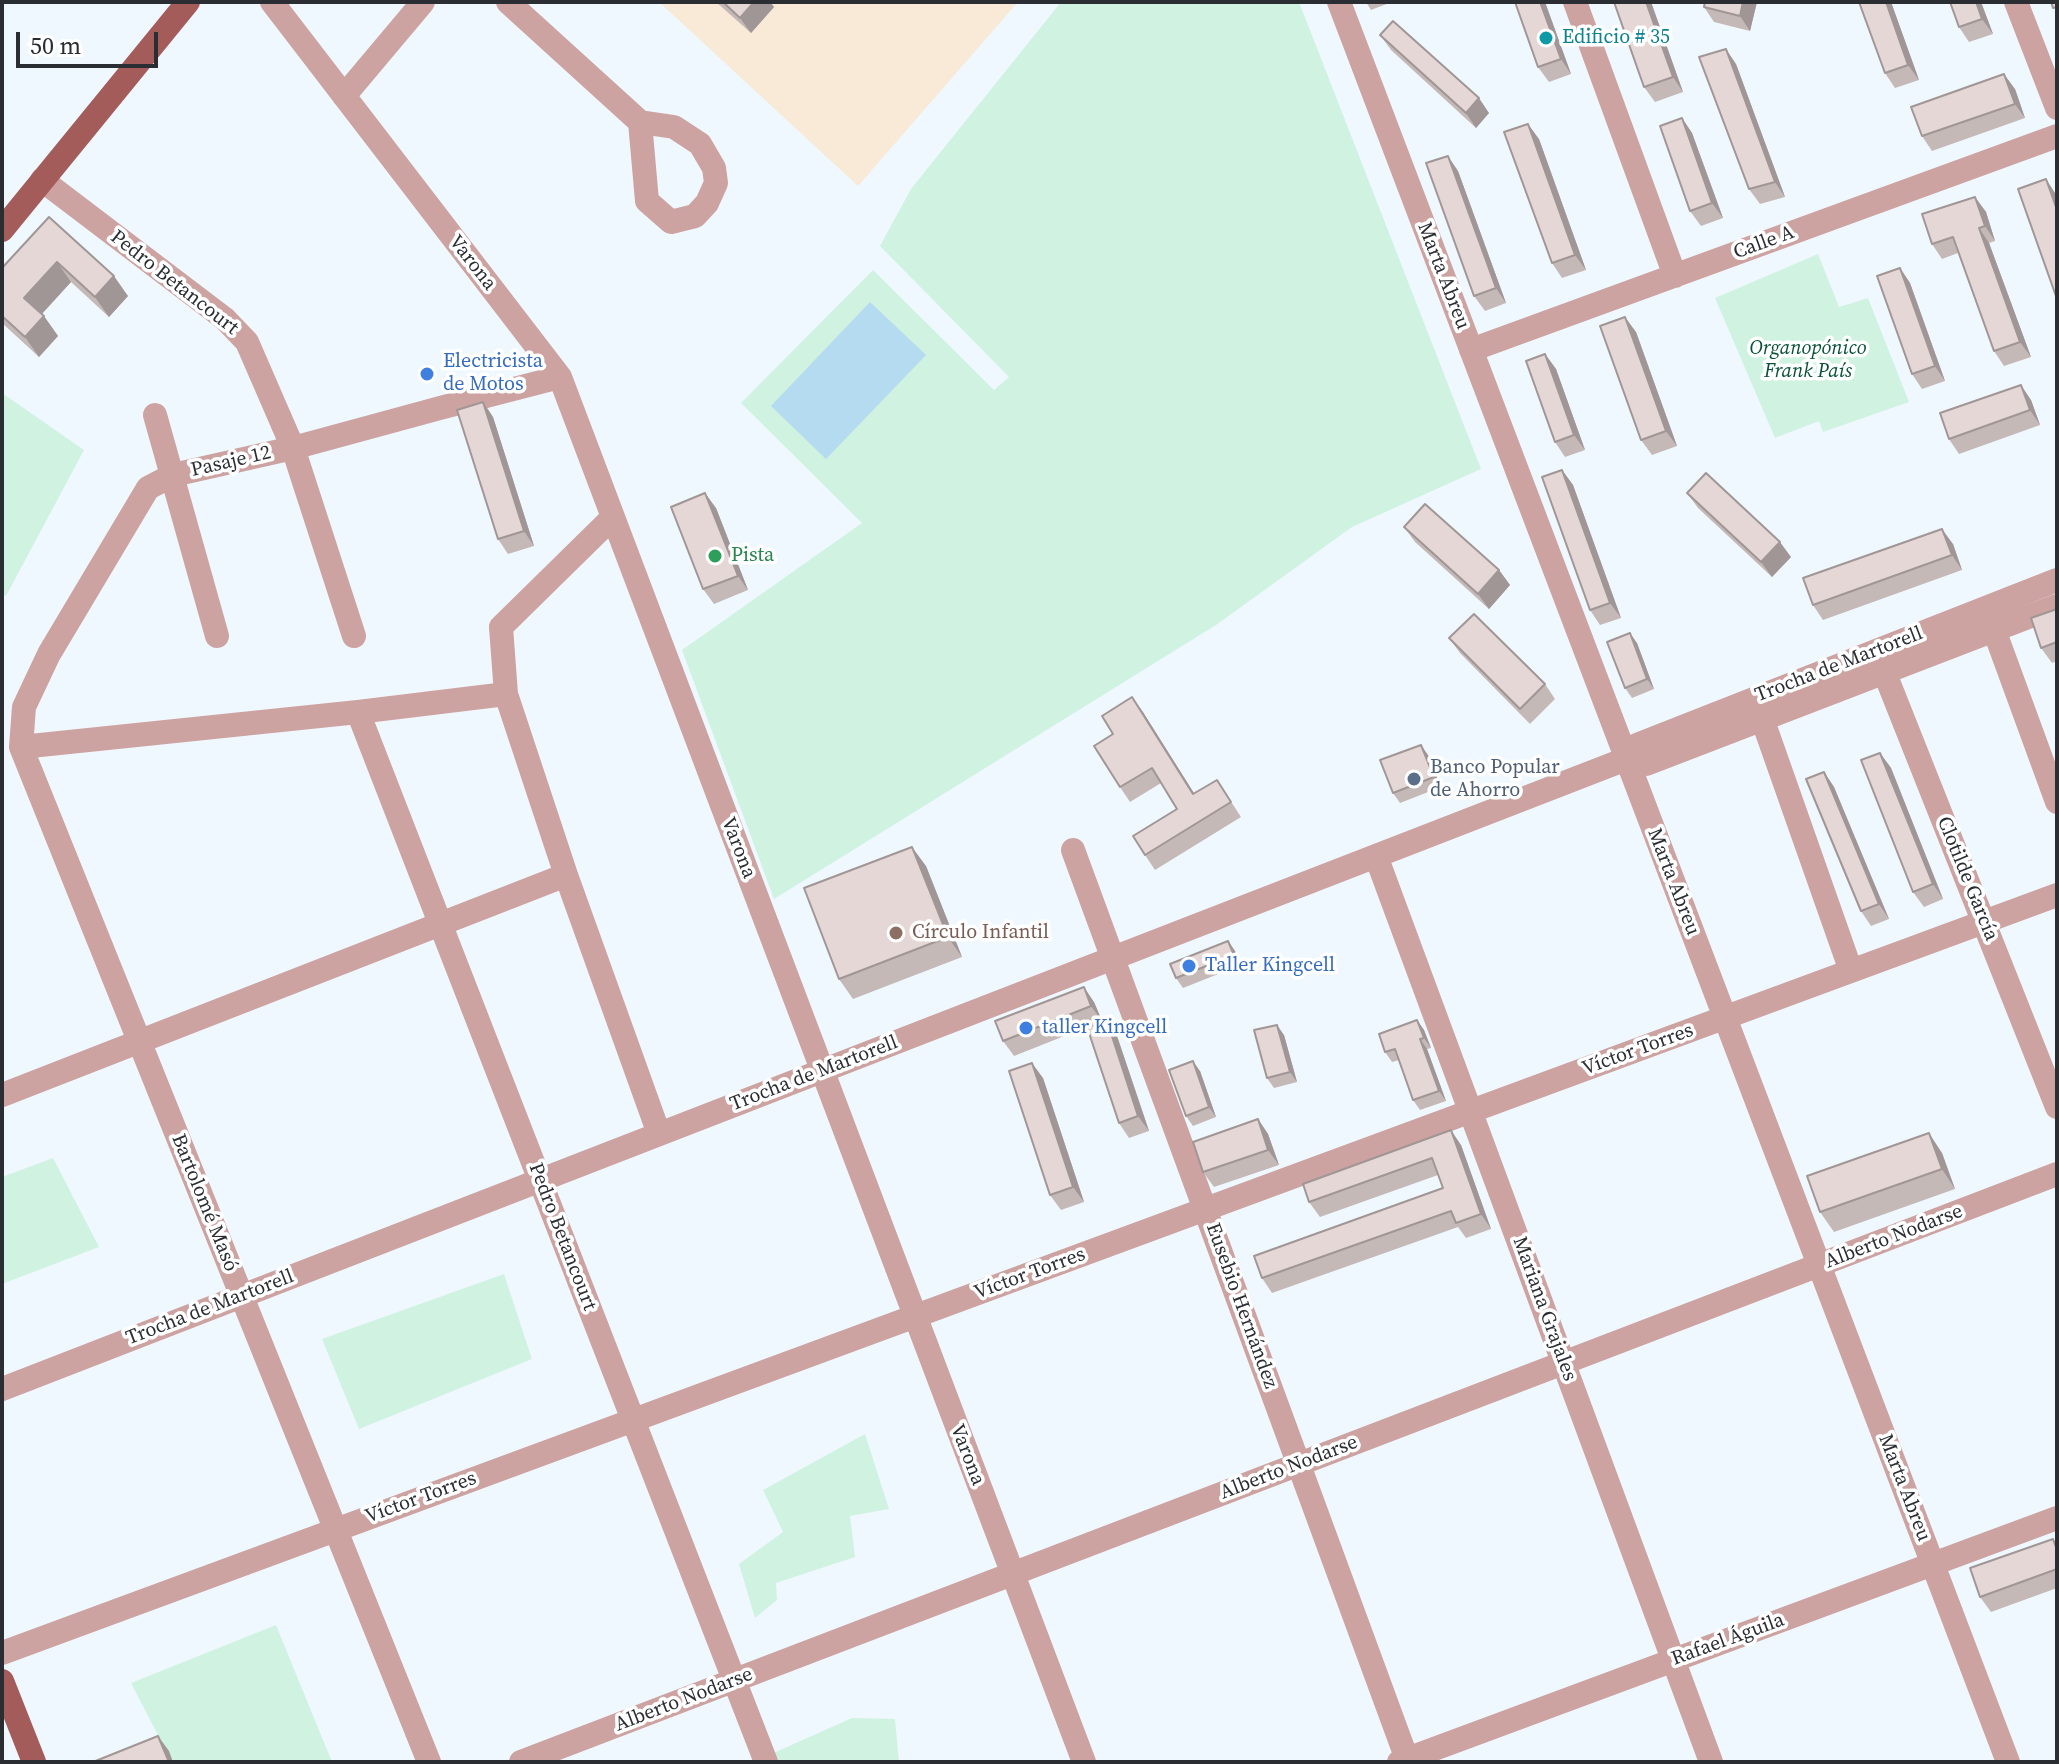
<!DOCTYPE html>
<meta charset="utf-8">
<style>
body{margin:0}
#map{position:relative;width:2059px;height:1764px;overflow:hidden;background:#eff8ff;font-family:"Source Serif 4",serif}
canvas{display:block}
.frame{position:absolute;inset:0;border:4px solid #2a2e32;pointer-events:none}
.scale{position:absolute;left:16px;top:32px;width:142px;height:36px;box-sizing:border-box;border:4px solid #2a2e32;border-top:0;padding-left:10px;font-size:24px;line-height:28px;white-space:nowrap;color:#2a2e32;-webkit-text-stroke:6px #fff;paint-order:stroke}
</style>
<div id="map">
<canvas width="2059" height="1764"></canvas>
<div class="frame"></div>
<div class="scale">50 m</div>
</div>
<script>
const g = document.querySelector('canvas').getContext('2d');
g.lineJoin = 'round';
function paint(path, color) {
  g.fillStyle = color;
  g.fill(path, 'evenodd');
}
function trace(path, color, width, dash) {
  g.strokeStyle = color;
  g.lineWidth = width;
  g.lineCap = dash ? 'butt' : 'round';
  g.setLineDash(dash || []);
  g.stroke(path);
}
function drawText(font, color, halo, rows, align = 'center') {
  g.font = font + ' "Source Serif 4",serif';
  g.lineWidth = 7;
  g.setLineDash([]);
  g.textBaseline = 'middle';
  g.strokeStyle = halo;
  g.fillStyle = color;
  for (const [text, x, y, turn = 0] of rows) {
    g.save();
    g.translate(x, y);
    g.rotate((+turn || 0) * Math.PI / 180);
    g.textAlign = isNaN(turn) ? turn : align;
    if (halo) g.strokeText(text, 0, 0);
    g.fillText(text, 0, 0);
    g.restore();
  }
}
paint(new Path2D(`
 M659 2H1018L858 186Z`), '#f8ead7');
paint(new Path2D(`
 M1061 2H1299L1481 469 1352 527 1216 625 774 899 682 650 862 523 741 403 873 270 994 390 1009 377 880 246 911 189Z
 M1818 254 1839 307 1868 298 1909 402 1823 432 1819 421 1775 438 1715 298Z
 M2 393 84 450 6 596 2 593Z
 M53 1158 99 1247 2 1284V1177Z
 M504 1274 532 1359 359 1429 322 1339Z
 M865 1434 889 1509 850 1516 855 1557 776 1583 777 1600 755 1618 739 1564 783 1532 763 1490Z
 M276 1625 332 1762H172L131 1683Z
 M852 1718 895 1719 899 1762H772L769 1755Z`), '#d0f2e0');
paint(new Path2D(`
 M870 302 926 355 826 459 771 406Z`), '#b5dbf0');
trace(new Path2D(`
 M272 2 560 377 1084 1762
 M508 2 640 122 674 127 700 144 714 168 716 183 707 203 695 216 671 222 647 201 640 122
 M1339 2 2008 1762
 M1575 2 1675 276
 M2016 2 2057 108
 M344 96 423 2
 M42 180 225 319 247 342 293 448 354 636
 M1471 350 2057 136
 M155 415 217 636
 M613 517 501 627 506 694 566 875 659 1134
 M1989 616 2057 802
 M1876 651 2057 1107
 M1757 704 1851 971
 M358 712 766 1762
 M21 747 358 712 506 694
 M1626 759 1646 764 2057 606
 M1073 850 1408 1762
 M1376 856 1711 1762
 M2 1095 566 875
 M2 1389 1626 759 1637 745 2057 580
 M2 1653 2057 895
 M429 1762 21 747 24 707 49 654 148 488 173 475 293 448 440 408 560 377
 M521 1762 2057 1174
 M1399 1762 2057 1518`), '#cda3a1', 24);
trace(new Path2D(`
 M2 230 188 2
 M2 1681 34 1762`), '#a35c5a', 24);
paint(new Path2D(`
 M716 2H770L774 7 751 33Z
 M1366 2H1392L1371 10Z
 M1545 2 1571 74 1549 82 1538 67Z
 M1614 2H1651L1683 92 1655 102 1644 87Z
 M1705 2H1757L1750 31 1714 22 1704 7Z
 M1891 2 1919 80 1895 88 1885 73Z
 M1981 2 1993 34 1969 42 1959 27Z
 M1380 35 1489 113 1476 128 1391 50Z
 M1736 64 1785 197 1760 204 1749 189Z
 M2015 89 2025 118 1932 151 1922 136Z
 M1682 118 1692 133 1723 218 1701 226 1690 211Z
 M1539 139 1586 270 1562 278 1552 263Z
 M1458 171 1506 303 1485 311 1474 296Z
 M1975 197 1986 212 1995 241 1989 243 2031 357 2004 366 1994 351 1958 253 1942 259 1932 244Z
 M49 217 128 296 109 317 71 282 42 314 58 336 39 357 2 323V268Z
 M1900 268 1910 283 1945 381 1922 389 1912 374Z
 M1636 332 1677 446 1652 455 1641 440Z
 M1545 354 1556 369 1585 450 1565 457 1555 442Z
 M2031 400 2040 425 1959 454 1949 439Z
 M483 402 493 417 534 546 508 554 498 539Z
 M1562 470 1573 485 1621 618 1600 625 1590 610Z
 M1687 493 1791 557 1772 577 1698 508Z
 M716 508 748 590 714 604 703 589Z
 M1404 527 1499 570 1510 585 1489 609 1415 542Z
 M1953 544 1962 570 1823 620 1813 605Z
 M2057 609V661L2052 663 2041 648Z
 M1449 638 1545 684 1555 699 1530 724 1460 653Z
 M1637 643 1654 689 1632 698 1625 688Z
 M1132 697 1194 794 1217 780 1241 817 1155 870 1145 855 1177 809 1161 783 1130 802 1120 787 1113 734Z
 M1880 753 1891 768 1943 899 1924 907 1913 892Z
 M1428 755 1441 787 1400 803 1393 793Z
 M1824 772 1834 787 1889 919 1871 926 1861 911Z
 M926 866 962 957 853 999 839 979Z
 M1228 941 1235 951 1241 965 1183 988 1176 978Z
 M1094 1002 1102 1021 1014 1056 1003 1041Z
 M1417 1020 1424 1030 1431 1048 1427 1049 1446 1101 1420 1110 1413 1100 1399 1060 1392 1062 1385 1052Z
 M1284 1035 1297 1082 1274 1088 1267 1078Z
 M1117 1036 1149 1131 1129 1138 1119 1123Z
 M1200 1071 1216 1117 1193 1126 1186 1116Z
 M1043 1078 1084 1202 1061 1210 1050 1195Z
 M1258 1119 1268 1134 1279 1165 1214 1187 1203 1172Z
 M1461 1145 1491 1229 1466 1238 1458 1227 1272 1293 1262 1278 1443 1188 1438 1175 1320 1217 1309 1202Z
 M1942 1153 1955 1189 1834 1232 1820 1212Z
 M2053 1539 2057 1545V1588L1991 1612 1980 1597Z`), '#c5b9b7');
paint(new Path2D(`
 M754 2H770L774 7 751 33 740 18Z
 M1540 2H1545L1571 74 1561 59Z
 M1646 2H1651L1683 92 1673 77Z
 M1743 2H1757L1750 31 1740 16Z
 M1886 2H1891L1919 80 1908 65Z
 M1976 2H1981L1993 34 1982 19Z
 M1726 49 1736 64 1785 197 1775 182Z
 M2004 74 2015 89 2025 118 2015 104Z
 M1479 98 1489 113 1476 128 1466 113Z
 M1682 118 1692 133 1723 218 1712 203Z
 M1528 124 1539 139 1586 270 1575 255Z
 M1448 156 1458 171 1506 303 1496 288Z
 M2046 179 2057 196V210Z
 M1975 197 1986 212 1995 241 1985 226Z
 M1979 228 1989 243 2031 357 2020 342Z
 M57 262 71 282 38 318 24 298Z
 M1900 268 1910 283 1945 381 1935 366Z
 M114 276 128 296 109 317 95 297Z
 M44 316 58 336 39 357 25 337Z
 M1625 317 1636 332 1677 446 1666 431Z
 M1545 354 1556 369 1585 450 1574 435Z
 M2021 385 2031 400 2040 425 2030 410Z
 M483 402 493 417 534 546 524 531Z
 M1562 470 1573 485 1621 618 1610 603Z
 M705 493 716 508 748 590 738 576Z
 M1942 529 1953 544 1962 570 1952 555Z
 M1780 542 1791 557 1772 577 1761 562Z
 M1499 570 1510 585 1489 609 1478 594Z
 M1630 633 1637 643 1654 689 1647 679Z
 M1132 697 1143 712 1204 809 1193 794Z
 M1421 745 1428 755 1441 787 1434 777Z
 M1880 753 1891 768 1943 899 1933 884Z
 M1824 772 1834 787 1889 919 1879 904Z
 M912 847 926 866 962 957 948 937Z
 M1228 941 1235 951 1241 965 1234 955Z
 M1084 987 1094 1002 1102 1021 1091 1006Z
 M1417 1020 1424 1030 1431 1048 1424 1038Z
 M1107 1021 1117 1036 1149 1131 1138 1116Z
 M1277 1025 1284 1035 1297 1082 1290 1072Z
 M1420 1039 1427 1049 1446 1101 1439 1091Z
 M1193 1061 1200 1071 1216 1117 1209 1107Z
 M1032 1063 1043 1078 1084 1202 1073 1187Z
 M1258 1119 1268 1134 1279 1165 1268 1150Z
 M1451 1130 1461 1145 1491 1229 1481 1214Z
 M1929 1133 1942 1153 1955 1189 1942 1169Z
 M158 1736 169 1751 173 1762H169Z`), '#a09695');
const building = new Path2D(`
 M723 2H754L740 18Z
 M1515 2H1540L1561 59 1538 67Z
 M1614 2H1646L1673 77 1644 87Z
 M1705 2H1743L1740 16 1704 7Z
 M1859 2H1886L1908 65 1885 73Z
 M1950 2H1976L1982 19 1959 27Z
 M2051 2H2057V7L2053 8Z
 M1393 21 1479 98 1466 113 1380 35Z
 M1726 49 1775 182 1749 189 1699 57Z
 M2004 74 2015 104 1922 136 1911 107Z
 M1682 118 1712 203 1690 211 1660 126Z
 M1528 124 1575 255 1552 263 1504 132Z
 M1448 156 1496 288 1474 296 1426 163Z
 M2046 179 2057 210V299L2018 189Z
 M1975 197 1985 226 1979 228 2020 342 1994 351 1953 237 1932 244 1922 214Z
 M49 217 114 276 95 297 57 262 24 298 44 316 25 337 2 316V268Z
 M1900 268 1935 366 1912 374 1877 276Z
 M1625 317 1666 431 1641 440 1600 326Z
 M1545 354 1574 435 1555 442 1526 361Z
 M2021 385 2030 410 1949 439 1940 413Z
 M483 402 524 531 498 539 457 410Z
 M1562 470 1610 603 1590 610 1542 477Z
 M1706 473 1780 542 1761 562 1687 493Z
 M705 493 738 576 703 589 671 507Z
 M1425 504 1499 570 1478 594 1404 527Z
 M1942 529 1952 555 1813 605 1803 578Z
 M2057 609V642L2041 648 2031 618Z
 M1474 614 1545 684 1520 709 1449 638Z
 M1630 633 1647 679 1625 688 1607 642Z
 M1132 697 1193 794 1217 780 1231 802 1145 855 1133 836 1177 809 1152 768 1120 787 1094 746 1113 734 1102 716Z
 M1421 745 1434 777 1393 793 1380 760Z
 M1880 753 1933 884 1913 892 1861 760Z
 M1824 772 1879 904 1861 911 1806 779Z
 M912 847 948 937 839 979 804 888Z
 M1228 941 1234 955 1176 978 1170 964Z
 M1084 987 1091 1006 1003 1041 995 1021Z
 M1417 1020 1424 1038 1420 1039 1439 1091 1413 1100 1395 1049 1385 1052 1379 1034Z
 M1107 1021 1138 1116 1119 1123 1087 1027Z
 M1277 1025 1290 1072 1267 1078 1254 1030Z
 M1193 1061 1209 1107 1186 1116 1169 1070Z
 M1032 1063 1073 1187 1050 1195 1009 1071Z
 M1258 1119 1268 1150 1203 1172 1193 1142Z
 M1451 1130 1481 1214 1456 1223 1451 1211 1262 1278 1254 1256 1443 1188 1432 1158 1309 1202 1303 1184Z
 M1929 1133 1942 1169 1820 1212 1807 1176Z
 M2053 1539 2057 1550V1569L1980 1597 1970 1568Z
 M158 1736 169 1762H93Z`);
paint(building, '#e5d7d5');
trace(building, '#a09695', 2);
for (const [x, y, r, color] of [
 [1546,38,8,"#0f9aa8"],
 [427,374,8,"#3f7fe0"],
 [715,556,8,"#2e9e5b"],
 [1414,779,8,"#5c6f8a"],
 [896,933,8,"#8d6e63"],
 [1189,966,8,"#3f7fe0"],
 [1026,1028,8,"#3f7fe0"]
]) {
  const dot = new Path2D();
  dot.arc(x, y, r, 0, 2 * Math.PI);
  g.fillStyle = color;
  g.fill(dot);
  trace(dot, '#fff', 3);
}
drawText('20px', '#0d838f', '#fff', [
 ["Edificio # 35",1562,38]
], 'left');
drawText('20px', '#2a2e32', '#fff', [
 ["Calle A",1764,243,-20],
 ["Varona",472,263,52],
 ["Marta Abreu",1443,276,69],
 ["Pedro Betancourt",174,283,38],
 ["Pasaje 12",231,462,-13],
 ["Trocha de Martorell",1839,665,-21],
 ["Varona",738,848,69],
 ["Clotilde García",1967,879,68],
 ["Marta Abreu",1673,882,69],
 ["Víctor Torres",1638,1050,-20],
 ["Trocha de Martorell",814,1074,-21],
 ["Bartolomé Masó",204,1203,68],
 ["Pedro Betancourt",562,1237,69],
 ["Alberto Nodarse",1894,1237,-21],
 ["Víctor Torres",1030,1274,-20],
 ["Eusebio Hernández",1241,1306,70],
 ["Trocha de Martorell",210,1308,-21],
 ["Mariana Grajales",1544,1309,70],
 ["Varona",967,1455,69],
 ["Alberto Nodarse",1289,1468,-21],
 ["Marta Abreu",1904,1488,69],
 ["Víctor Torres",421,1498,-20],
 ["Rafael Águila",1728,1640,-20],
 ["Alberto Nodarse",684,1700,-21]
]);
drawText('italic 20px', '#085138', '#fff', [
 ["Organopónico",1808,349],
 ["Frank País",1808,372]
]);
drawText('20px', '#366cbe', '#fff', [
 ["Electricista",443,362],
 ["de Motos",443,385],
 ["Taller Kingcell",1205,966],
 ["taller Kingcell",1042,1028]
], 'left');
drawText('20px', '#27864d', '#fff', [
 ["Pista",731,556]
], 'left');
drawText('20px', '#4e5e75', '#fff', [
 ["Banco Popular",1430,768],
 ["de Ahorro",1430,791]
], 'left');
drawText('20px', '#785e54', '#fff', [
 ["Círculo Infantil",912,933]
], 'left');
</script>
